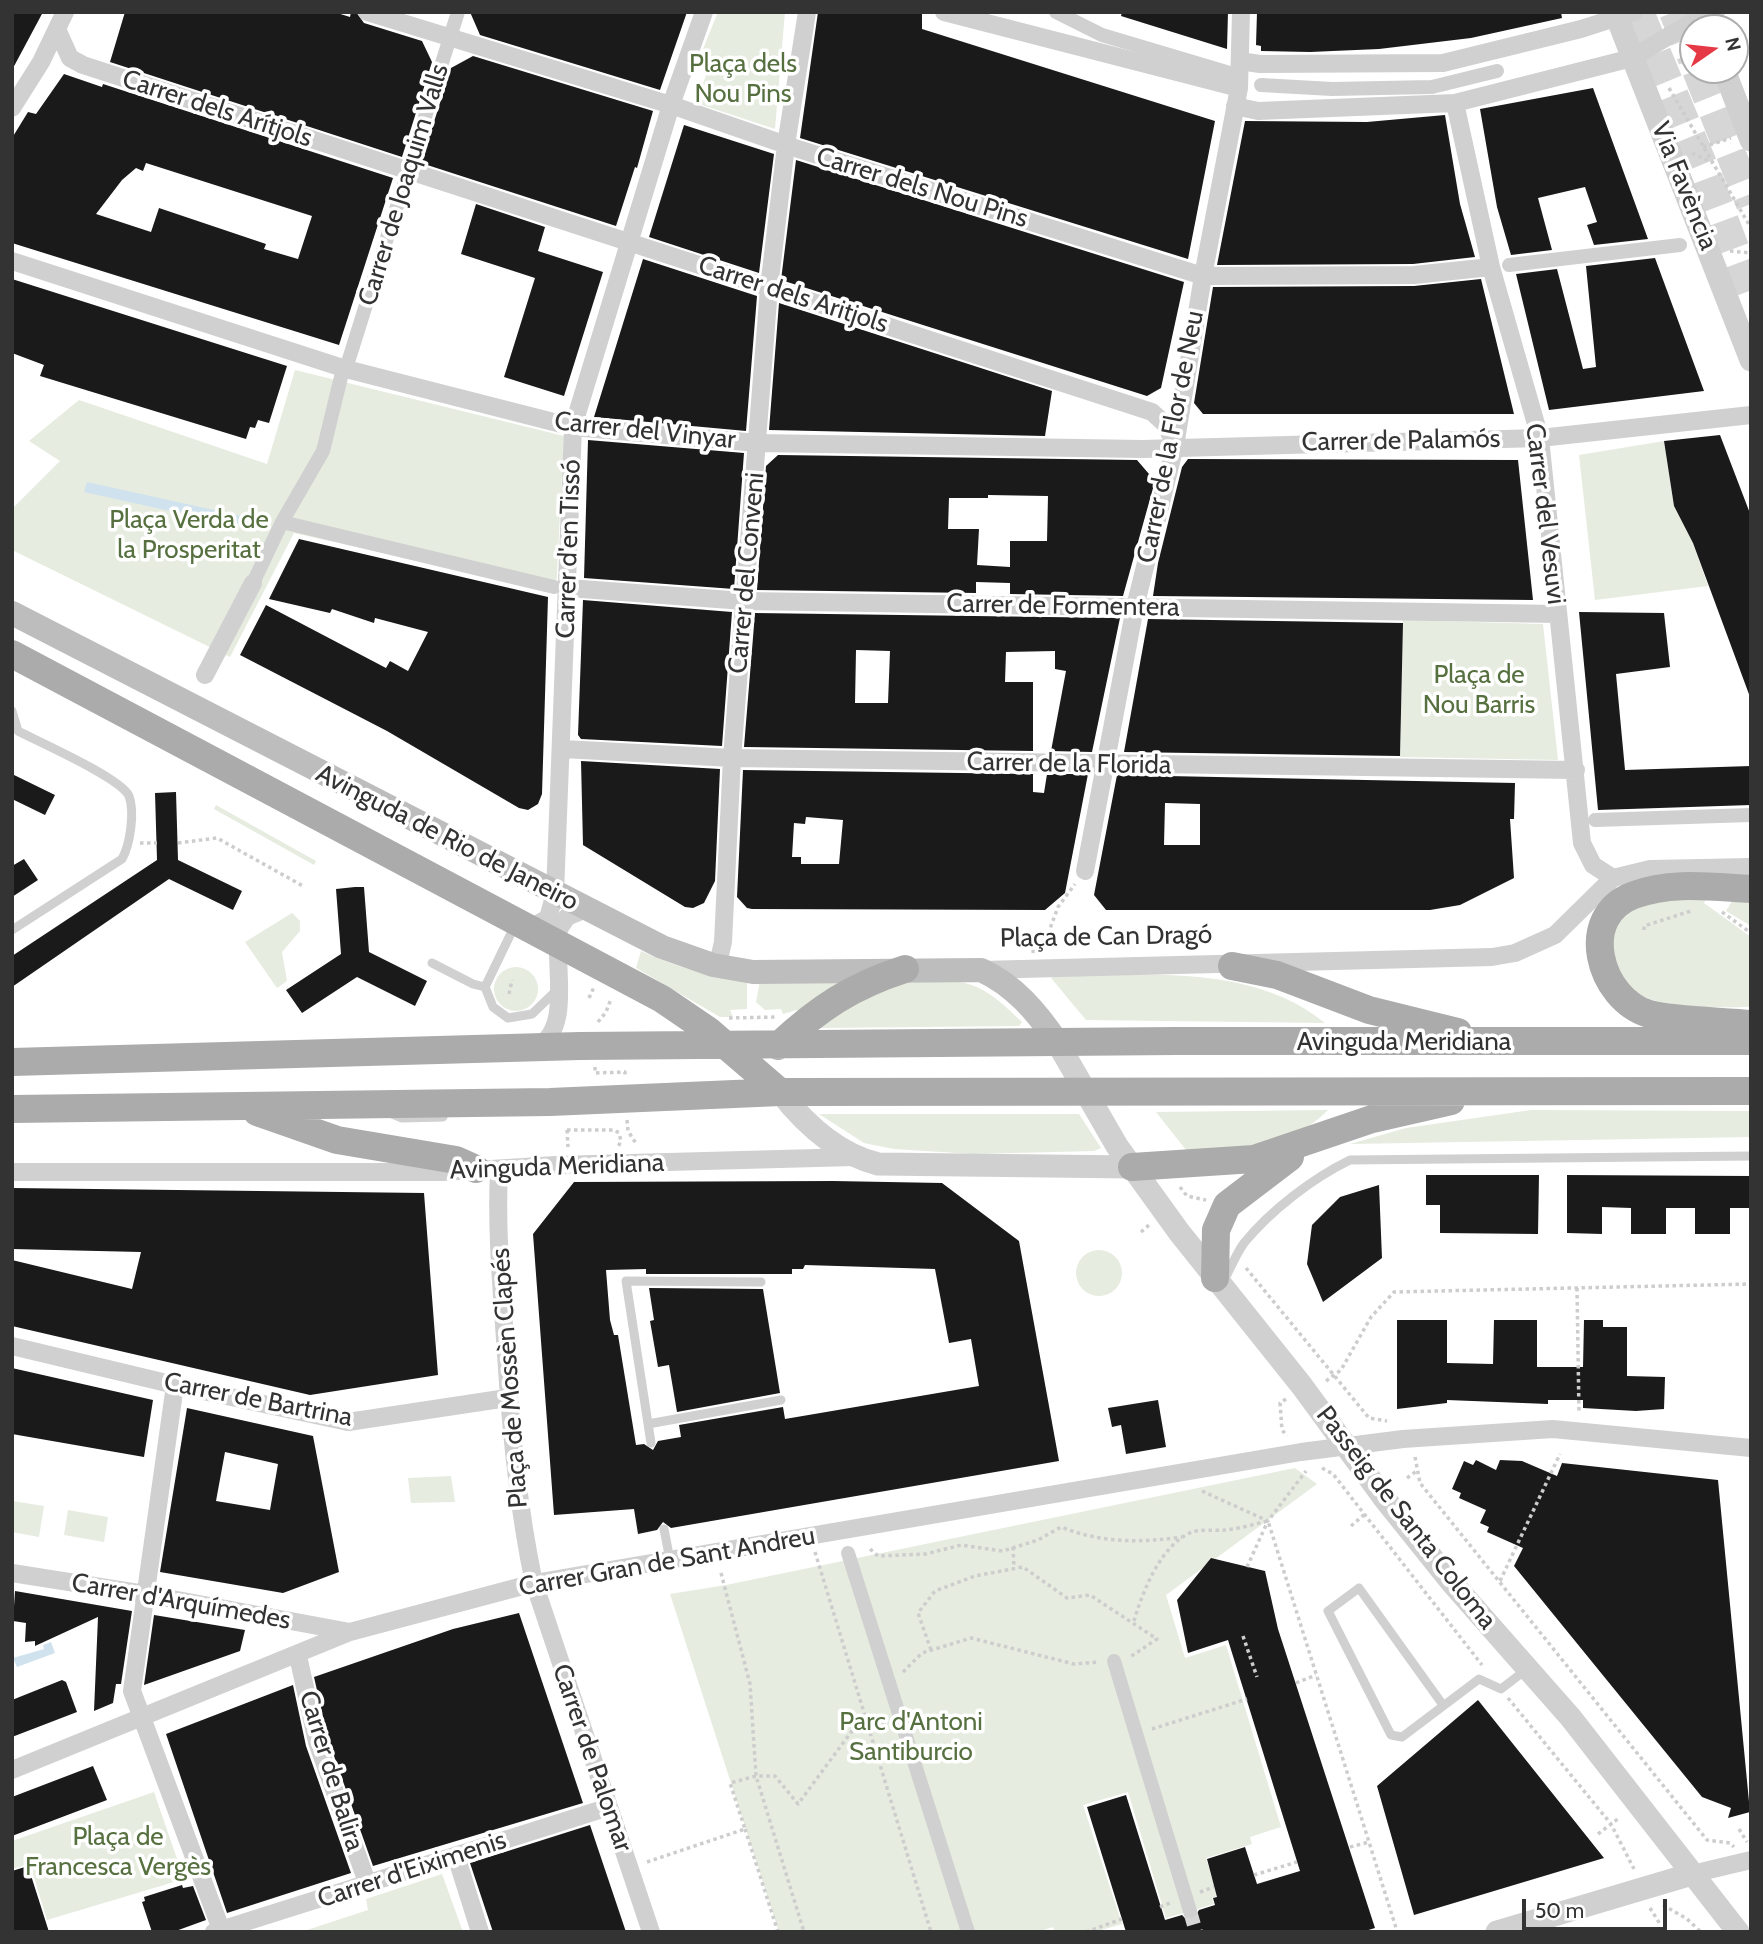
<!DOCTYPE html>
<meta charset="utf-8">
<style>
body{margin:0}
#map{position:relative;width:1763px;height:1944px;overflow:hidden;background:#fff;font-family:Cabin,sans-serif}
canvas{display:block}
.frame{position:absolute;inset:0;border:14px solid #333;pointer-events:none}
.north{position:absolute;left:1679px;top:14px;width:70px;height:70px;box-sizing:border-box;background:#fff;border:2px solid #adadad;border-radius:50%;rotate:76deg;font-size:19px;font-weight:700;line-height:28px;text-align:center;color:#333}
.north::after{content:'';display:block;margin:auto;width:24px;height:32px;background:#e63946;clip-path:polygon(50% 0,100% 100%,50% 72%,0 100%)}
.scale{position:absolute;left:1522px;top:1899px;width:145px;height:32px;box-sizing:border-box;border:4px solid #333;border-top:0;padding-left:9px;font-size:21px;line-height:24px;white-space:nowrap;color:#333;-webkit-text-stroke:5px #fff;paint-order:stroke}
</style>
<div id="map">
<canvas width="1763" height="1944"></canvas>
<div class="frame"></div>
<div class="north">N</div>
<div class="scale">50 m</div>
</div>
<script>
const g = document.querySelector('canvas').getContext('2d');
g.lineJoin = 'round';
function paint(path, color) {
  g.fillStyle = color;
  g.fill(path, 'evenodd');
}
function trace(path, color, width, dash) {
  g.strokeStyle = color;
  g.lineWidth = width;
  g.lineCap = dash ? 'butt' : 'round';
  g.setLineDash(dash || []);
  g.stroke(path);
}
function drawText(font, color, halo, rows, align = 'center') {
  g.font = font + ' Cabin,sans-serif';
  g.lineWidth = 7;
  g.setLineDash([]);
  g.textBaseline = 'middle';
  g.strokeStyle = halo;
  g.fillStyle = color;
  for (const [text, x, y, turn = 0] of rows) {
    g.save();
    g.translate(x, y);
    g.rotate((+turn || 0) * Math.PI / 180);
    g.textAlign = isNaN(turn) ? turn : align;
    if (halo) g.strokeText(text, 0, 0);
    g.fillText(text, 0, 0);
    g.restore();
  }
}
paint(new Path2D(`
 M718 12H785L775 129 696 103 712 59 701 54Z
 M295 370 564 436 556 592 294 533 230 657 12 550V509L60 461 29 441 79 400 267 464Z
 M1664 441 1674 506 1693 543 1708 586 1595 600 1579 455Z
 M1403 620 1543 624 1558 760 1400 757Z
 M216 805 316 861 314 865 214 809Z
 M1708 895 1704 903 1751 937V1007C1721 1007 1653 1011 1631 988 1623 980 1617 966 1610 956 1612 946 1612 932 1617 924 1636 894 1678 898 1708 895Z
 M1735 896 1751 897V926L1726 911Z
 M292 913 300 921V931L282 952 287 981 277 988 245 942Z
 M641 951C676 967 708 976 747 981V1009L730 1010 733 1017H720L636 968Z
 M494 989a22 22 0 1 1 44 0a22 22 0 1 1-44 0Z
 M1057 975C1146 976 1252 963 1325 1023L1086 1020 1051 978Z
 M851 978 799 1014 797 1010 783 1014 781 1009 765 1010 756 1002 760 981Z
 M914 978C971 981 980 981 1022 1022L1019 1026 821 1028 814 1025 816 1020Z
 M1328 1110C1291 1149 1237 1147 1186 1150L1156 1112Z
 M1531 1110 1751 1111V1137L1350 1144 1406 1128Z
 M819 1114H1079L1101 1148 1094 1151 973 1154 894 1149 864 1143Z
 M1076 1273a23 23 0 1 1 46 0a23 23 0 1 1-46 0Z
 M1295 1468 1317 1484 1166 1595 1185 1658 1226 1645 1281 1827 1250 1837 1252 1844 1206 1858 1217 1896 1212 1898 1214 1904 1166 1918 1128 1792 1083 1805 1122 1924 1095 1932H1055L1053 1927 1037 1932H779L670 1594 726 1585Z
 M451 1476 455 1502 411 1503 408 1478Z
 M12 1501 44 1506 39 1537 12 1532Z
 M68 1510 108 1517 104 1542 64 1535Z
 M154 1792 184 1879 47 1920 30 1864 12 1869V1841Z
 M442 1874 463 1932H301L368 1910 366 1899Z`), '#e6ecdf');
paint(new Path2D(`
 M87 482 250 518 247 528 84 492Z
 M51 1642 55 1653 17 1667 13 1658 44 1649 43 1645Z`), '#cfe2ee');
paint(new Path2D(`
 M12 12H43L12 70Z
 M125 12H334L350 17 351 12H356L364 23 422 41 432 62 402 157 110 62Z
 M470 12H687L660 90 480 35Z
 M818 12H922V29L1215 121 1188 259 800 138Z
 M1122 12H1228L1227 49 1121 16Z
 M1257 12H1561L1562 18 1471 38 1379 49 1310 52 1261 51V46L1256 45Z
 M473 56 653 111 637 168 635 167 616 226 421 163 451 68Z
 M64 74 102 87 103 84 393 178 339 345 12 243V138L28 112 36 114ZM146 163 312 216 298 259 264 249 266 244 159 208 151 232 96 214 122 180 136 168 143 171Z
 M1593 88 1648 239 1594 245 1587 225 1597 222 1585 187 1538 198 1552 250 1511 255 1497 207 1480 109Z
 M1445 115 1460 204 1475 257 1413 264 1217 265 1245 121 1367 122Z
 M684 125 774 154 759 273 649 237Z
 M796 160 1184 282 1161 388 1147 396 781 280Z
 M476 204 545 227 538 251 603 272 564 396 504 377 535 278 461 254Z
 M1655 258 1704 391 1549 410 1516 274 1557 269 1583 369 1596 367 1586 266Z
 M643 259 757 296 746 431 594 417Z
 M12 279 287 366 269 423 258 420 255 428 250 427 246 439 40 376 44 365 12 353Z
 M1481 279 1514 414H1203L1194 403 1213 287 1414 286Z
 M779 303 1052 391 1045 436 769 430Z
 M1720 435 1751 516 1750 697 1693 543 1674 506 1664 441Z
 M588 440 744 453 734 589 584 578Z
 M778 455 1137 460 1155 481 1123 596 1010 594V583L976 582V593L757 590 766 466ZM988 495 1048 496 1047 541H1010V567L977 565 979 529H948L949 498H988Z
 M1188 459 1518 460 1533 600 1153 596 1158 563 1182 467Z
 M299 539 548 597 542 794 538 804 528 810 519 808 387 731 240 655 266 605 386 668 390 661 408 671 428 632 375 618 374 623 332 609 330 613 269 599Z
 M583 600 732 612 722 746 581 739 578 735Z
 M1579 612 1664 613 1670 667 1616 674 1625 770 1751 766V805L1598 810Z
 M755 613 1120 618 1092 752 1051 751 1066 671 1055 669V651L1006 652 1005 682H1033V751L744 747ZM856 650 890 651 888 703H855Z
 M1148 619 1403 623 1400 756 1124 752Z
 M581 761 720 769 715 881 704 903 693 908 685 907 583 845Z
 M743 770 1033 774V792L1044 793 1047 774H1088L1065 893 1045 910 752 909 747 908 737 897ZM806 817 843 820 839 864H801V857H792L794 823 805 824Z
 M12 774 55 795 45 815 12 799Z
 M1117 775 1515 783 1514 819H1510L1514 878 1460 905 1430 910H1106L1094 895ZM1165 803 1200 804V845H1164Z
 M176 792 178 860 242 891 233 910 169 879 12 987V956L157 860 155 793Z
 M24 859 38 880 12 897V866Z
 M355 887H364L369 952 427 981 415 1006 357 977 302 1013 286 990 341 954 336 889Z
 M1426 1175H1539L1538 1234 1440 1233V1205H1426Z
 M1567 1175 1751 1176V1208H1730V1234H1695V1208H1666V1234H1631V1208L1602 1207V1234L1567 1233Z
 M833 1181 942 1183 1019 1241 1059 1461 671 1528 663 1522 657 1530 638 1534 634 1509 554 1515 533 1234 574 1182ZM805 1265 935 1269 949 1343 971 1339 979 1386 785 1419 783 1407 679 1425 681 1437 658 1441 653 1450 644 1444 636 1445 618 1335H614L610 1320 606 1270 646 1269V1274H792V1269H803Z
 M1379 1185 1382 1258 1323 1302 1307 1264 1312 1225 1340 1197Z
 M12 1188 424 1193 438 1375 310 1395 12 1326V1260L132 1289 141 1252 12 1249Z
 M649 1288 763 1289 780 1393 677 1412 669 1365 658 1367 650 1321 654 1320Z
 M1397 1320H1447V1363L1493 1364 1494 1320H1537V1367H1583L1584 1320H1603V1327H1627V1376L1665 1377 1664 1409 1636 1411 1583 1408V1400H1548V1404L1447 1400V1403L1397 1409Z
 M12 1368 153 1400 144 1457 12 1434Z
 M1158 1400 1166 1447 1126 1454 1121 1425 1112 1427 1108 1408Z
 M187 1408 313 1436 339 1572 283 1593 160 1572ZM225 1452 278 1464 270 1510 216 1501Z
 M1476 1460 1496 1470 1500 1460 1522 1461 1557 1476 1562 1463 1718 1480 1750 1812 1728 1818 1731 1808 1702 1797 1514 1566 1523 1548 1487 1532 1489 1527 1480 1523 1486 1510 1459 1498 1461 1493 1452 1489 1464 1461 1473 1465Z
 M1211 1558 1265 1571 1278 1629 1375 1928 1362 1932H1126L1087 1807 1126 1795 1165 1920 1182 1915 1187 1920H1193L1199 1910 1215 1905 1213 1898 1217 1897 1207 1859 1245 1847 1257 1884 1300 1871 1228 1640 1188 1653 1177 1600Z
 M15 1591 132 1611 121 1684H116L113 1703 94 1711 98 1617 35 1646V1641L25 1642 26 1623 13 1621Z
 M519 1613 583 1803 373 1866 328 1739 314 1677 453 1629Z
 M154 1615 245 1630 240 1651 144 1685Z
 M62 1680 66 1682 77 1712 12 1737V1700Z
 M293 1685 306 1746 351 1873 227 1913 166 1734Z
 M1478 1700 1604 1858 1414 1915 1377 1786Z
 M93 1766 107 1800 12 1836V1797Z
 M590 1825 626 1932H493L470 1863Z
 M28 1866 49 1932H12V1871Z
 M182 1885 183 1888 193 1886 206 1920 173 1932H152L142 1902 145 1901 144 1897Z`), '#1a1a1a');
trace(new Path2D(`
 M1190 1911 1196 1932`), '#d6d6d6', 14, [14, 7]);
trace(new Path2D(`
 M1639 12 1707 176 1751 293
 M1674 12 1693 59
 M1697 70 1751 204`), '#d6d6d6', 30, [30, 15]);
trace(new Path2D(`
 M1669 88 1751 228
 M1703 147 1731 138
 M1692 153 1713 163
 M1730 251 1751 253
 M140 843H157
 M178 843 217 838 303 886
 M1722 912 1751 933
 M1644 930V926L1691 911
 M1048 934 1058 907 1075 884
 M1033 953 1035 935
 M509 994 512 980
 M589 998 594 987
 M729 1018 777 1017
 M598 1022 606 1012 611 999
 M595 1067V1073L625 1072V1078
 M627 1120 628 1131 637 1145
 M567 1130H614L619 1133 621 1141 618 1147
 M567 1130 568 1147
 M1180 1187 1187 1196 1206 1200
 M1141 1232 1149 1225
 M1246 1268 1369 1418 1387 1421
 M1577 1288 1579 1413
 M1326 1381 1341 1370 1371 1317 1394 1292 1751 1284
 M1286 1399 1280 1403 1282 1430 1287 1436
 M1415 1457 1420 1483 1707 1840 1730 1843 1734 1847
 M1322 1468 1333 1474 1482 1665
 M1407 1478 1418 1470
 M1202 1491 1268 1521 1306 1471
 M1351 1526 1365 1514
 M1013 1547 1014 1568
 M870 1549 878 1556 926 1554 961 1545 1003 1551 1038 1540 1061 1527C1101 1543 1140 1543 1182 1537
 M815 1552 931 1932
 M1247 1567 1267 1523
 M721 1573 750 1684 756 1776 804 1932
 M1500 1581 1560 1454
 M1134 1621C1142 1593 1161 1544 1192 1532 1201 1529 1215 1531 1225 1530 1239 1529 1254 1524 1268 1521L1397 1931
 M1243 1636 1257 1677
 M931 1650 918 1613 935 1591 975 1576 1023 1567 1067 1598 1090 1595 1157 1639 1130 1657
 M903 1672 922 1653 971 1638 1074 1664 1099 1662
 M1296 1683 1316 1675
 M1508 1698 1611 1824 1634 1869
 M1152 1729 1247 1699
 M745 1829 778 1932
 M1739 1829 1747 1842
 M1598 1834 1619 1818
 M1350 1847 1369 1842
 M647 1862 745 1829 730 1783 756 1776H775L798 1804 863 1716 887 1725
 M1254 1875 1297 1862
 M1200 1892 1214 1887
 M1663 1905 1687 1919 1701 1932
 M1160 1907 1170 1903
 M1650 1908 1660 1924
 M1086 1932 1122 1919`), '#cdcdcd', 3.5, [3.5, 3.5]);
trace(new Path2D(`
 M12 711 18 731C39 742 121 778 129 796 135 812 130 845 122 859L12 930
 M515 925 485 987 493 1007 508 1018 532 1014 558 989
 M432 963 473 984 485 987
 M392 1114 402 1118 443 1117
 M1224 1281C1230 1269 1236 1254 1244 1243 1271 1210 1313 1178 1350 1160L1751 1156
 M648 1424 781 1400
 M651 1443 626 1281 761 1282
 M664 1529 670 1560
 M1443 1705 1359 1588 1328 1611 1391 1735 1402 1737 1479 1679 1501 1689 1527 1669`), '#d0d0d0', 9);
trace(new Path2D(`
 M1056 12 1102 35 1233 74
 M1715 13 1718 12
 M1261 85 1332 89 1432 87 1497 71
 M1509 265 1680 245
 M349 359 458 12
 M282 522 554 587
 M253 583 282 522 323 451 341 377
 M1595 820 1751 815
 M848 1553 968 1932
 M1114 1661 1190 1911`), '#d0d0d0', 14);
trace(new Path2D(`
 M367 12 671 105 795 148 1203 276 1414 275 1491 267
 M944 12 1239 88
 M57 29 70 58 83 65 1152 412 1166 425 1175 446
 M1240 61 1260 64 1443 63 1581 29 1634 12
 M1455 103 1491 267 1540 438 1582 843 1593 865 1613 878
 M1235 106 1258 111 1455 103 1632 58 1702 16
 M12 108 41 62 65 12
 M12 261 346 369 573 427 758 443 1143 449 1540 438 1751 415
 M568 588 744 601 1558 614
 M205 675 253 583
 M563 749 732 758 1576 770
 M1085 871 1135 607 1175 446 1203 276 1239 88 1241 12
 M532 927 548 918 555 893 573 427 671 105 704 12
 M713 965 719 959 723 942 732 758 769 288 786 145 807 12
 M981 970 1492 957 1515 953 1555 935 1613 878 1650 869 1751 867
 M537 1047C573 1028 553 964 559 929L567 917 586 909
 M499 1171C496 1232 502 1293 506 1354 511 1431 518 1507 534 1583L651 1932
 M12 1172H442L556 1165 854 1157
 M12 1346 175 1385 348 1422 507 1398
 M175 1385 132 1691 222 1932
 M12 1573 145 1594 350 1632
 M298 1656 317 1742 368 1885
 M12 1770 350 1632 534 1583 1301 1452 1403 1439 1553 1429 1751 1448
 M456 1856 480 1932
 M1692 1874 1751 1860
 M214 1932 609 1807`), '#d0d0d0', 18);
trace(new Path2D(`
 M1615 12 1751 360
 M1701 12 1707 28
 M1724 70 1751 140
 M1057 1042 1117 1146 1179 1232 1302 1386 1384 1498 1453 1584 1571 1718 1738 1932
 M780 1092C805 1124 838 1154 878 1164L1132 1167
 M1497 1932 1692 1874`), '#d0d0d0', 23);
trace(new Path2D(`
 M12 613 662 947 713 965 753 972 981 970C1014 985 1037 1012 1057 1042`), '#bdbdbd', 24);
trace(new Path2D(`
 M12 654 662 999 709 1031 780 1092
 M1751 889C1712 887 1671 881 1634 895 1576 916 1599 999 1649 1014 1674 1021 1723 1021 1751 1024
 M1232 966 1277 975 1369 1010 1458 1032
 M778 1046C819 1008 852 986 905 969
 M12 1062 580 1046 1176 1041H1751
 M12 1109 550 1102 780 1092 1751 1091
 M257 1112 337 1140 456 1160 476 1169
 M1132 1167 1254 1159 1372 1119 1451 1101
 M1215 1278 1216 1230 1227 1205 1290 1157`), '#ababab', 28);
drawText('26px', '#56703f', '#fff', [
 ["Plaça dels",743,64],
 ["Nou Pins",743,94],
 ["Plaça Verda de",189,520],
 ["la Prosperitat",189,550],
 ["Plaça de",1479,675],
 ["Nou Barris",1479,705],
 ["Parc d'Antoni",911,1722],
 ["Santiburcio",911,1752],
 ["Plaça de",118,1837],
 ["Francesca Vergès",118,1867]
]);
drawText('26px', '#333', '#fff', [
 ["Carrer dels Arítjols",217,109,18],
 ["Carrer de Joaquim Valls",404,185,-73],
 ["Via Favència",1684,186,68],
 ["Carrer dels Nou Pins",922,188,17],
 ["Carrer dels Aritjols",793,295,18],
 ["Carrer del Vinyar",645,431,6],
 ["Carrer de la Flor de Neu",1171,437,-79],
 ["Carrer de Palamós",1401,441,-1],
 ["Carrer del Vesuvi",1545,514,83],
 ["Carrer d'en Tissó",569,549,-88],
 ["Carrer del Conveni",747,573,-85],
 ["Carrer de Formentera",1063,606,1],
 ["Carrer de la Florida",1069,764,1],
 ["Avinguda de Rio de Janeiro",447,838,27],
 ["Plaça de Can Dragó",1106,937,-1],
 ["Avinguda Meridiana",1404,1042],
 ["Avinguda Meridiana",557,1167,-2],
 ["Plaça de Mossèn Clapés",510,1378,-94],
 ["Carrer de Bartrina",258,1400,11],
 ["Passeig de Santa Coloma",1406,1518,52],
 ["Carrer Gran de Sant Andreu",667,1562,-10],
 ["Carrer d'Arquímedes",181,1602,10],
 ["Carrer de Palomar",592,1758,71],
 ["Carrer de Balira",331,1771,73],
 ["Carrer d'Eiximenis",412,1870,-18]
]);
</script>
